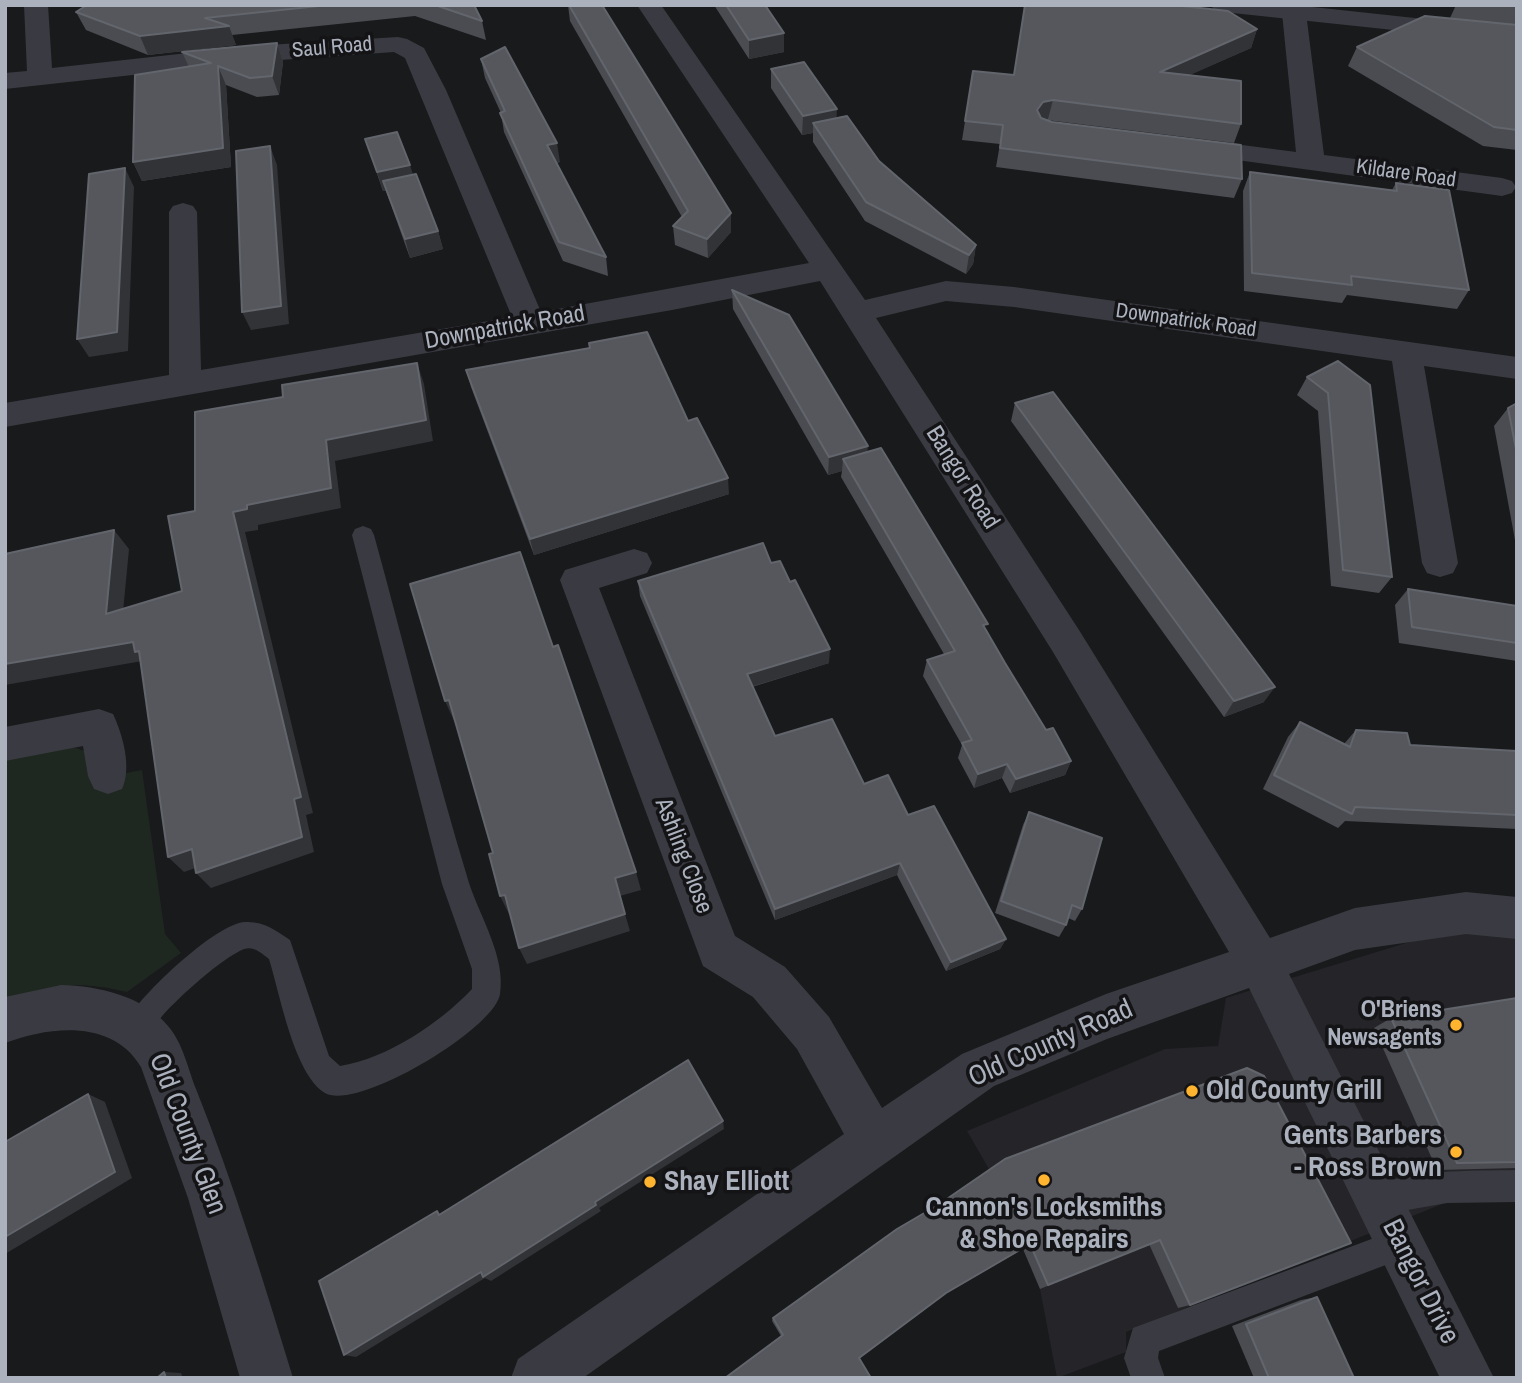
<!DOCTYPE html>
<style>
body{margin:0}
#map{position:relative;width:1522px;height:1383px;overflow:hidden;background:#191a1c;font-family:"Archivo Narrow",sans-serif}
canvas{display:block}
.frame{position:absolute;inset:0;border:7px solid #abb1bd;pointer-events:none}
</style>
<div id="map">
<canvas width="1522" height="1383"></canvas>
<div class="frame"></div>
</div>
<script>
const g = document.querySelector('canvas').getContext('2d');
g.lineJoin = 'round';
function paint(path, color) {
  g.fillStyle = color;
  g.fill(path, 'evenodd');
}
function trace(path, color, width, dash) {
  g.strokeStyle = color;
  g.lineWidth = width;
  g.lineCap = dash ? 'butt' : 'round';
  g.setLineDash(dash || []);
  g.stroke(path);
}
function drawText(font, color, halo, rows, align = 'center') {
  g.font = font + ' "Archivo Narrow",sans-serif';
  g.lineWidth = 7;
  g.setLineDash([]);
  g.textBaseline = 'middle';
  g.strokeStyle = halo;
  g.fillStyle = color;
  for (const [text, x, y, turn = 0] of rows) {
    g.save();
    g.translate(x, y);
    g.rotate((+turn || 0) * Math.PI / 180);
    g.textAlign = isNaN(turn) ? turn : align;
    if (halo) g.strokeText(text, 0, 0);
    g.fillText(text, 0, 0);
    g.restore();
  }
}
paint(new Path2D(`
 M1452 929 1517 938V1200H1452L1126 1332V1352L1057 1378 1040 1289 989 1169 967 1131 1165 1049 1218 1046 1226 998Z`), '#252529');
paint(new Path2D(`
 M73 747 87 752 91 780 142 770 165 934 181 953 127 992C76 980 55 985 5 999V758Z`), '#1f2820');
paint(new Path2D(`
 M363 526 371 529 374 535C406 651 434 768 469 883 480 917 506 957 500 994 495 1029 356 1112 325 1093 294 1074 280 994 269 959 261 953 254 946 244 949 222 958 180 996 163 1015 154 1026 151 1036 137 1041L127 1037 123 1027C134 1000 216 923 245 922 264 921 275 930 290 940L329 1056 340 1066C386 1059 440 1023 472 989V969L442 884 352 535 355 529Z
 M1517 1170V1202L1447 1203 1379 1215 1368 1210 1363 1199 1368 1188C1414 1169 1468 1171 1517 1170Z
 M1401 1228 1412 1233 1417 1244 1412 1255 1159 1351 1158 1358 1165 1378H1131L1124 1358 1133 1328Z`), '#3a3b42');
paint(new Path2D(`
 M24 5H48L52 68 251 46 398 37 407 39 424 48 446 90 541 312 809 263 637 5H661L865 300 946 281 1014 287 1517 357V379L1424 366 1458 563 1453 573 1440 577 1427 573 1422 563 1392 361 1014 307 946 301 876 318 1079 630 1270 938 1355 908 1466 892 1517 897V939L1466 934 1355 950 1289 974 1494 1378H1440L1249 988 1107 1039 994 1086 583 1378H511L518 1359 844 1134 797 1049 753 997 703 966 560 580 565 570 634 549 647 553 652 563 647 573 599 588 735 936 785 967 829 1017 882 1108 962 1054 1106 994 1229 952 1053 652 820 281 672 310 5 427V403L169 375V212L173 206 183 203 193 206 197 212 201 370 512 317 405 58 394 52 251 62 5 89V73L27 71Z
 M1294 6 1303 8 1306 13 1324 155 1502 178 1512 181 1516 187 1512 193 1502 196 1178 152 1174 146 1178 140 1188 138 1296 152 1282 13 1285 8Z
 M99 709 113 714C123 735 132 768 122 789L108 794 94 789 88 776 83 746 5 761V727Z
 M61 985C99 986 143 996 168 1026 183 1043 188 1069 196 1089 234 1184 263 1280 293 1378H240L188 1198 141 1067C113 1019 50 1026 5 1043V997Z`), '#3a3b42');
paint(new Path2D(`
 M1211 5H1294L1517 29V43L1223 12 1214 10Z`), '#3a3b42');
paint(new Path2D(`
 M87 5H476L474 6 482 21 486 40 415 16 232 35 236 45 148 55 86 30 76 12Z
 M568 5H602L731 232 708 258 675 245 673 226 682 217 570 21Z
 M714 5H765L784 52 749 59Z
 M1025 5 1257 29 1251 48 1189 75 1241 124 1234 143 1046 120 1242 179 1234 198 996 167 1000 144 962 140 973 71 1014 75Z
 M1456 5H1517V150L1483 146 1348 66 1357 47 1450 18Z
 M277 43 283 62 279 95 257 97 226 85 231 167 142 181 133 162 189 67 182 52Z
 M481 59 560 162 557 163 606 257 608 276 563 261 504 132 501 113 485 78Z
 M771 69 837 118 879 161 976 245 973 264 966 274 865 221 813 142V133L802 135 771 88Z
 M365 139 413 174 438 231 443 249 410 258 386 191H383Z
 M1250 172 1392 190 1396 183 1469 290 1457 309 1347 295 1342 303 1244 291 1243 191Z
 M732 290 868 452 986 631 1046 730 1071 761 1065 775 1010 793 1002 778 974 788 958 758 962 745 923 676 927 660 944 654 841 477 842 471 828 475 733 309Z
 M589 343 688 421 729 494 534 555 471 387 466 370 590 348Z
 M1338 361 1392 577 1379 593 1331 586 1318 411 1297 395 1307 377Z
 M1015 403 1264 702 1224 717 1011 421Z
 M1517 403V551L1494 426 1508 408Z
 M638 581 829 663 752 687 775 736 864 784 908 815 1006 939 1000 949 946 971 897 875 775 920 640 596Z
 M1408 589 1517 606V661L1399 643 1395 605Z
 M1300 722 1344 744 1356 730 1410 745 1517 751V829L1345 821 1338 828 1263 789 1288 737Z
 M1029 812 1082 909 1075 921 1068 918 1066 925 1059 937 995 913 1023 825Z
 M1517 998V1168L1437 1170 1374 1028 1391 1018Z
 M1247 1068 1190 1305 1178 1308 1149 1244 1040 1289 1023 1249 945 1294 859 1358 781 1336 772 1321 773 1318Z
 M1317 1297 1354 1378H1254L1232 1326 1301 1300Z`), '#4a4c51');
paint(new Path2D(`
 M229 26 236 45 148 55 140 36Z
 M1257 29 1251 48 1154 91 1160 72Z
 M784 33V52L749 59V40Z
 M277 43 283 62 279 95 272 76Z
 M218 66 226 85 231 167 142 181 133 162Z
 M1053 100 1048 119 1038 121 1037 110 1043 102Z
 M837 109 836 128 813 123V133L802 135 803 116Z
 M557 143 560 162 551 164 547 145Z
 M270 146 277 165 289 324 251 330 242 312Z
 M410 165 416 184 383 181 386 191H383L377 172Z
 M125 168 134 187 128 351 89 357 77 339Z
 M731 213V232L708 258 707 239Z
 M438 231 443 249 410 258 405 239Z
 M976 245 973 264 966 274 969 255Z
 M417 363 424 384 433 441 335 461 341 508 258 525V530L245 532 313 813 306 815 314 852 211 888 196 873 233 512 247 505Z
 M868 446 866 464 843 459 842 471 828 475 829 457Z
 M728 478 729 494 534 555 530 539Z
 M114 530 129 549 121 633 106 614Z
 M133 642 148 660 5 685V664Z
 M830 649 829 663 747 688V674Z
 M1275 687 1264 702 1224 717 1234 701Z
 M449 700 459 722 455 723 445 701Z
 M1071 761 1065 775 1010 793 1016 779Z
 M1007 764 1002 778 974 788 978 774Z
 M192 849 207 864 184 872 168 857Z
 M900 863 897 875 775 920V909Z
 M636 872 641 890 620 896 615 878Z
 M505 895 514 912 509 914 500 896Z
 M625 914 630 931 527 964 519 948Z
 M1006 939 1000 949 946 971 951 962Z
 M88 1094 105 1102 132 1178 5 1254V1237Z
 M723 1121 724 1129 599 1208 601 1211 491 1281 485 1278 356 1357 344 1355 595 1202Z
 M164 1372 181 1373 183 1378H166Z`), '#323337');
const building = new Path2D(`
 M87 5H328L205 18 229 26 140 36 76 12Z
 M435 5H474L482 21Z
 M569 5H602L731 213 707 239 673 226 688 211Z
 M726 5H765L784 33 749 40Z
 M1025 5H1173L1228 11 1257 29 1160 72 1241 81V124L1053 100 1043 102 1037 110 1041 118 1052 122 1241 145 1242 179 1000 148 1003 125 965 121 973 71 1014 75Z
 M1425 16 1517 25V130L1494 127 1357 47Z
 M277 43 272 76 250 78 218 66 223 148 133 162 135 75 211 63 182 52Z
 M505 47 557 143 547 145 606 257 559 242 500 113 505 111 481 59Z
 M804 62 837 109 803 116 771 69Z
 M847 116 879 161 976 245 969 255 866 202 813 123Z
 M397 132 410 165 377 172 365 139Z
 M270 146 281 306 242 312 236 151Z
 M125 168 117 332 77 339 89 174Z
 M1250 172 1397 191 1396 183 1449 190 1469 290 1351 276 1352 285 1252 273Z
 M416 174 438 231 405 239 383 181Z
 M732 290 789 315 868 446 829 457Z
 M647 332 688 421 697 418 728 478 530 539 466 370 590 348 589 343Z
 M1338 361 1370 385 1392 577 1343 570 1328 393 1307 377Z
 M417 363 426 420 326 440 331 488 247 505V509L233 512 301 797 294 799 302 837 196 873 192 849 168 857 139 651 135 652 133 642 5 664V554L114 530 106 614 182 591 168 516 195 511V412L283 397 282 385Z
 M1053 392 1275 687 1234 701 1015 403Z
 M1517 403V454L1508 408Z
 M881 448 988 624 983 625 1005 663 1046 730 1053 728 1071 761 1016 779 1007 764 978 774 962 743 972 740 927 660 955 651 843 459Z
 M763 543 771 563 780 561 790 582 795 580 830 649 747 674 775 736 832 719 864 784 888 775 908 815 934 806 1006 939 951 962 900 863 775 909 638 581Z
 M520 552 553 647 558 645 636 872 615 878 625 914 519 948 505 895 500 896 489 854 493 853 449 700 445 701 410 584Z
 M1408 589 1517 606V643L1412 627Z
 M1300 722 1350 747 1356 730 1407 733 1410 745 1517 751V815L1355 807 1352 814 1274 775Z
 M1029 812 1102 838 1082 909 1072 905 1066 925 1001 901Z
 M1517 998V1162L1457 1163 1391 1018Z
 M688 1060 723 1121 595 1202 596 1205 483 1277 481 1272 344 1355 319 1281 437 1211 439 1215Z
 M1247 1068 1264 1076 1351 1243 1190 1305 1160 1240 1048 1285 1030 1244 946 1293 859 1358 871 1378H725L783 1335 773 1318 897 1229 938 1205 1005 1159Z
 M88 1094 115 1172 5 1237V1142Z
 M1317 1297 1354 1378H1269L1246 1324Z
 M164 1372 166 1378H157Z`);
paint(building, '#55575d');
trace(building, '#62656c', 2);
for (const [x, y, r, color] of [
 [1456,1025,7,"#ffb42f"],
 [1192,1091,7,"#ffb42f"],
 [1456,1152,7,"#ffb42f"],
 [1044,1180,7,"#ffb42f"],
 [650,1182,7,"#ffb42f"]
]) {
  const dot = new Path2D();
  dot.arc(x, y, r, 0, 2 * Math.PI);
  g.fillStyle = color;
  g.fill(dot);
  trace(dot, '#141417', 2.5);
}
drawText('21px', '#abb1bd', '#141417', [
 ["Saul Road",332,48,-5],
 ["Kildare Road",1406,174,8],
 ["Downpatrick Road",1186,321,8]
]);
drawText('24px', '#abb1bd', '#141417', [
 ["Downpatrick Road",505,328,-10],
 ["Bangor Road",962,478,58],
 ["Ashling Close",683,856,69]
]);
drawText('bold 24px', '#abb1bd', '#141417', [
 ["O'Briens",1442,1011],
 ["Newsagents",1442,1039]
], 'right');
drawText('28px', '#abb1bd', '#141417', [
 ["Old County Road",1051,1044,-24],
 ["Old County Glen",187,1134,69],
 ["Bangor Drive",1420,1282,63]
]);
drawText('bold 28px', '#abb1bd', '#141417', [
 ["Old County Grill",1206,1091],
 ["Gents Barbers",1442,1136,"right"],
 ["- Ross Brown",1442,1168,"right"],
 ["Shay Elliott",664,1182],
 ["Cannon's Locksmiths",1044,1208,"center"],
 ["& Shoe Repairs",1044,1240,"center"]
], 'left');
</script>
